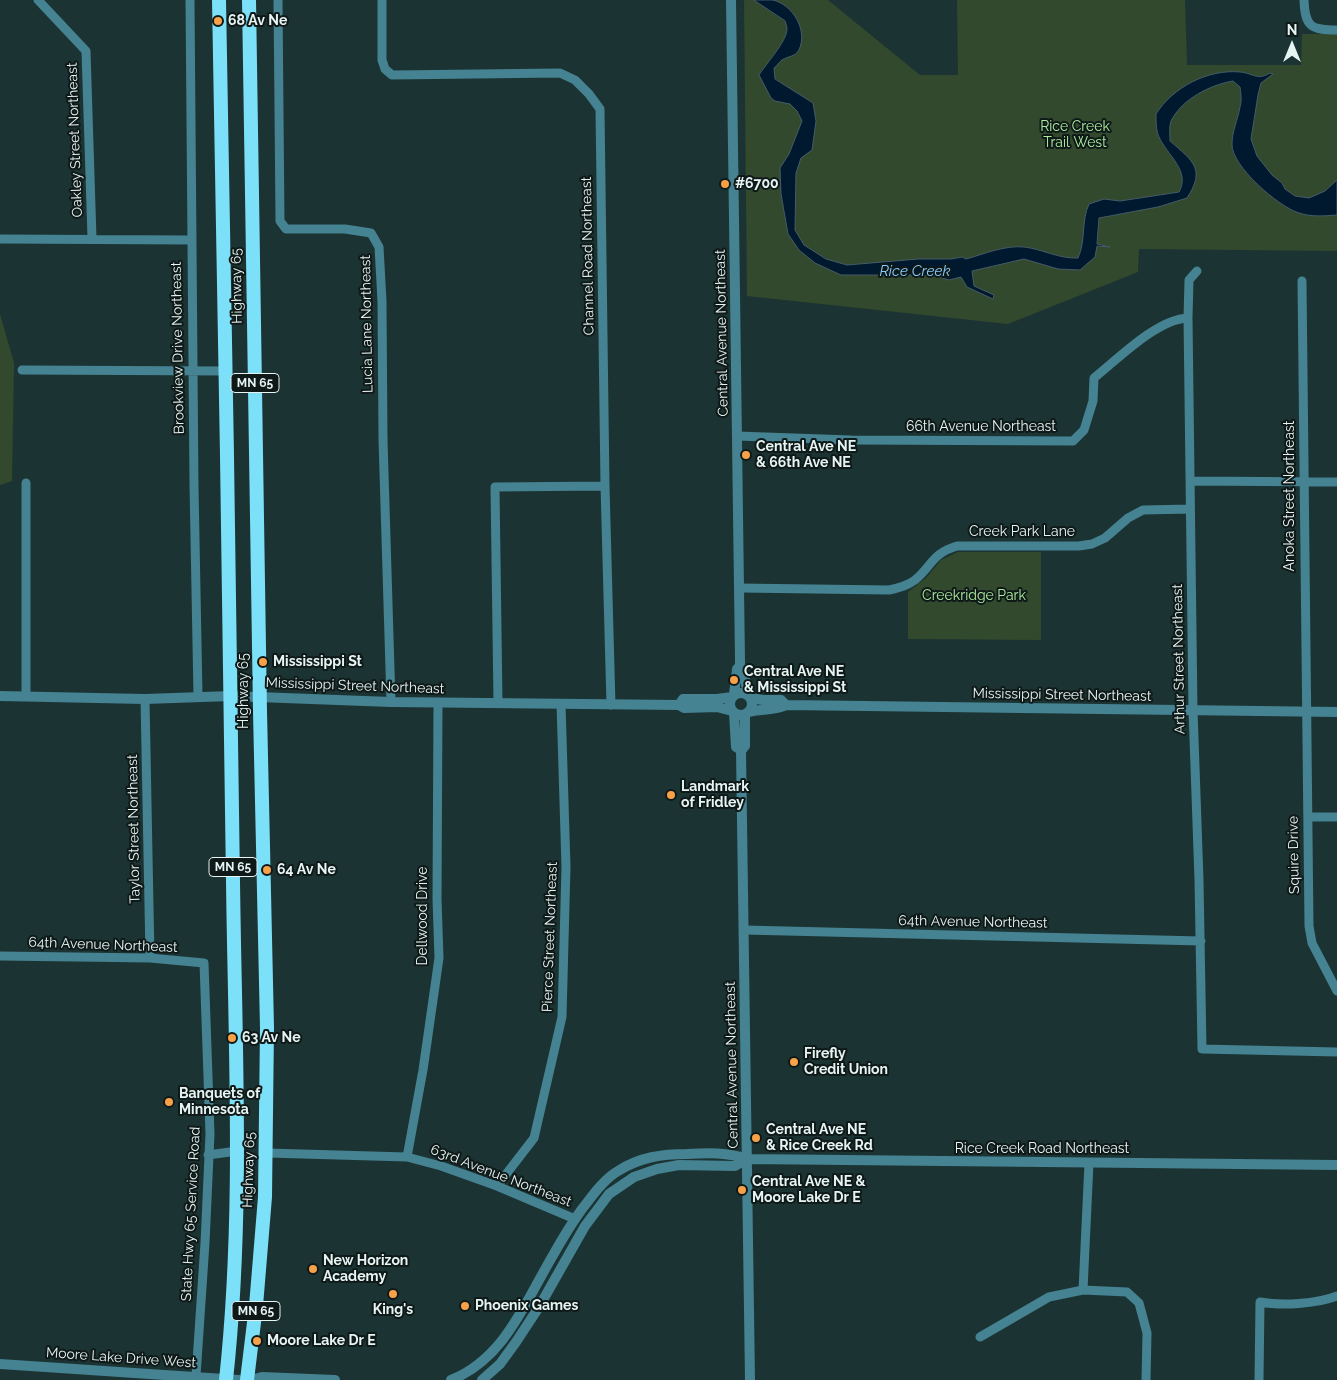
<!DOCTYPE html>
<style>
body{margin:0}
#map{position:relative;width:1337px;height:1380px;overflow:hidden;background:#1b3332;font-family:Raleway,sans-serif}
canvas{display:block}
.north{position:absolute;left:1267px;top:20px;width:50px;height:50px;-webkit-text-stroke:4px #0e1918;paint-order:stroke;rotate:0deg;font-size:14px;font-weight:700;line-height:20px;text-align:center;color:#e6f4f3}
.north::after{content:'';display:block;margin:auto;width:18px;height:22px;background:#e6f4f3;clip-path:polygon(50% 0,100% 100%,50% 72%,0 100%)}
</style>
<div id="map">
<canvas width="1337" height="1380"></canvas>
<div class="north">N</div>
</div>
<script>
const g = document.querySelector('canvas').getContext('2d');
g.lineJoin = 'round';
function paint(path, color) {
  g.fillStyle = color;
  g.fill(path, 'evenodd');
}
function trace(path, color, width, dash) {
  g.strokeStyle = color;
  g.lineWidth = width;
  g.lineCap = dash ? 'butt' : 'round';
  g.setLineDash(dash || []);
  g.stroke(path);
}
function drawText(font, color, halo, rows, align = 'center') {
  g.font = font + ' Raleway,sans-serif';
  g.lineWidth = 4;
  g.setLineDash([]);
  g.textBaseline = 'middle';
  g.strokeStyle = halo;
  g.fillStyle = color;
  for (const [text, x, y, turn = 0] of rows) {
    g.save();
    g.translate(x, y);
    g.rotate((+turn || 0) * Math.PI / 180);
    g.textAlign = isNaN(turn) ? turn : align;
    if (halo) g.strokeText(text, 0, 0);
    g.fillText(text, 0, 0);
    g.restore();
  }
}
paint(new Path2D(`
 M744 0H828L920 75H958L957 0H1185L1187 65H1301L1302 34H1337V251L1139 249 1138 272 1008 324 747 296Z
 M0 314 14 363 12 481 0 485Z
 M958 552H1041V640L908 639V592L926 578 941 560Z`), '#32492d');
const water = new Path2D(`
 M754 0C758 0 768 0 773 0 793 5 808 30 799 50 795 57 788 56 782 60 779 62 777 66 774 68L775 79 813 103 816 121 812 150 801 158 796 173 795 230 804 245 826 259 847 265 918 259H951L962 257 966 259C984 254 1005 245 1024 247 1042 249 1059 259 1078 258 1086 241 1081 221 1089 204L1104 199 1120 201 1179 192C1191 171 1167 155 1159 137 1156 131 1156 121 1156 114 1173 87 1208 69 1240 72 1253 73 1257 81 1270 73L1273 74 1261 83 1258 95 1251 139 1257 156 1272 175 1282 183 1285 189 1295 196 1309 198 1325 191 1337 180V215C1324 216 1311 217 1299 213 1279 207 1231 166 1232 144 1232 131 1238 119 1240 107 1242 101 1241 94 1240 87L1233 81C1210 85 1182 99 1171 121 1169 126 1170 135 1170 141 1193 161 1206 169 1187 198L1158 207 1099 218 1097 244 1110 247 1097 246 1095 257 1080 270 1058 269 1024 259 972 271 974 286 994 295 993 299 967 287 961 277 949 280 936 276 916 275H841L815 263 799 250 788 234 781 194 780 168 789 154 802 121 797 111 790 104 775 101 771 98 759 75C766 64 787 41 787 29 787 26 786 24 785 21Z`);
paint(water, '#00192e');
trace(water, '#455b69', 1);
trace(new Path2D(`
 M38 0 86 51 92 238
 M190 0 194 486 198 696
 M278 0 280 221 286 229H345L371 233 379 247 382 301 383 440 391 702
 M382 0V60L385 69 392 75 560 73 575 80 589 94 600 109 605 486 611 705
 M1304 0C1305 27 1311 30 1337 30
 M0 239 191 240
 M1197 271 1189 280 1188 318 1193 710 1199 880 1202 1049 1337 1052
 M1302 281 1309 926 1312 943 1337 991
 M22 370 225 371
 M737 436 851 440 1073 441 1084 430 1093 401 1094 378C1118 359 1157 319 1188 318
 M1190 481 1337 482
 M26 483V696
 M739 588 889 590C898 588 907 586 915 580 933 565 931 554 957 546H1079L1092 544 1105 538 1128 518 1143 510 1190 509
 M145 699 150 958
 M498 703 495 487 605 486
 M1308 817H1337
 M744 930 1201 941
 M0 956 150 958 204 963 210 1134 205 1243 196 1376
 M267 1153 407 1157 441 1166 497 1186 575 1219
 M208 1155 237 1151
 M407 1157 423 1070 439 958 437 899 438 703
 M497 1186 534 1138 562 1017 566 867 561 704
 M1083 1290 1089 1163
 M980 1337 1049 1297 1083 1290 1127 1292 1139 1303 1147 1333 1146 1380
 M1259 1380 1260 1302C1281 1306 1317 1304 1337 1296`), '#458292', 9);
trace(new Path2D(`
 M731 0 740 660V666L737 669 734 694
 M740 666 743 669 748 695
 M730 704a11 11 0 1 1 22 0a11 11 0 1 1-22 0Z
 M0 696 145 699 231 696 391 702 679 705 684 708 717 707 732 711
 M751 698 763 700H781L786 705
 M679 705 683 699H717L732 697
 M748 712C760 709 778 710 786 705L1337 712
 M734 713 736 747 741 750
 M745 714V746L741 751 750 1380
 M0 1364 239 1380
 M250 1380 262 1377 335 1380
 M451 1380C504 1359 525 1303 552 1257 561 1241 571 1224 582 1209 593 1195 603 1180 618 1171 640 1157 662 1154 687 1154 707 1153 728 1152 747 1159L1337 1165
 M482 1380 500 1364 516 1342 539 1307 585 1226 609 1194 634 1177 657 1169 679 1165 735 1166 747 1159`), '#458292', 10);
trace(new Path2D(`
 M219 0C224 294 230 587 233 881 235 1047 244 1214 226 1380
 M247 1380 256 1306 265 1197 267 1028 260 711 249 0`), '#7ce0f8', 14);
for (const [x, y, r, color] of [
 [218,21,5,"#f7a149"],
 [725,184,5,"#f7a149"],
 [746,455,5,"#f7a149"],
 [263,662,5,"#f7a149"],
 [734,680,5,"#f7a149"],
 [671,795,5,"#f7a149"],
 [267,870,5,"#f7a149"],
 [232,1038,5,"#f7a149"],
 [794,1062,5,"#f7a149"],
 [169,1102,5,"#f7a149"],
 [756,1138,5,"#f7a149"],
 [742,1190,5,"#f7a149"],
 [313,1269,5,"#f7a149"],
 [393,1294,5,"#f7a149"],
 [465,1306,5,"#f7a149"],
 [257,1341,5,"#f7a149"]
]) {
  const dot = new Path2D();
  dot.arc(x, y, r, 0, 2 * Math.PI);
  g.fillStyle = color;
  g.fill(dot);
  trace(dot, '#0e1918', 2);
}
for (const [x, y, w] of [
 [255,383,48],
 [233,867,48],
 [256,1311,48]
]) {
  const box = new Path2D();
  box.roundRect(x - w / 2, y - 9.5, w, 19, 4);
  g.fillStyle = '#0e1918';
  g.fill(box);
  trace(box, '#e6f4f3', 1);
}
drawText('bold 12px', '#e6f4f3', null, [
 ["MN 65",255,383],
 ["MN 65",233,867],
 ["MN 65",256,1311]
]);
drawText('bold 14px', '#e6f4f3', '#0e1918', [
 ["68 Av Ne",228,21],
 ["#6700",735,184],
 ["Central Ave NE",756,447],
 ["& 66th Ave NE",756,463],
 ["Mississippi St",273,662],
 ["Central Ave NE",744,672],
 ["& Mississippi St",744,688],
 ["Landmark",681,787],
 ["of Fridley",681,803],
 ["64 Av Ne",277,870],
 ["63 Av Ne",242,1038],
 ["Firefly",804,1054],
 ["Credit Union",804,1070],
 ["Banquets of",179,1094],
 ["Minnesota",179,1110],
 ["Central Ave NE",766,1130],
 ["& Rice Creek Rd",766,1146],
 ["Central Ave NE &",752,1182],
 ["Moore Lake Dr E",752,1198],
 ["New Horizon",323,1261],
 ["Academy",323,1277],
 ["Phoenix Games",475,1306],
 ["King's",393,1310,"center"],
 ["Moore Lake Dr E",267,1341]
], 'left');
drawText('14px', '#adeb9f', '#0e1918', [
 ["Rice Creek",1075,127],
 ["Trail West",1075,143],
 ["Creekridge Park",974,596]
]);
drawText('14px', '#e6f4f3', '#0e1918', [
 ["Oakley Street Northeast",75,140,-92],
 ["Channel Road Northeast",588,256,-91],
 ["Highway 65",237,286,-91],
 ["Lucia Lane Northeast",367,324,-91],
 ["Central Avenue Northeast",722,333,-91],
 ["Brookview Drive Northeast",178,348,-91],
 ["66th Avenue Northeast",981,427],
 ["Anoka Street Northeast",1290,496,-90],
 ["Creek Park Lane",1022,532],
 ["Arthur Street Northeast",1179,659,-91],
 ["Mississippi Street Northeast",355,686,2],
 ["Highway 65",244,691,-90],
 ["Mississippi Street Northeast",1062,695,1],
 ["Taylor Street Northeast",134,829,-91],
 ["Squire Drive",1294,855,-91],
 ["Dellwood Drive",423,916,-90],
 ["64th Avenue Northeast",973,922,1],
 ["Pierce Street Northeast",550,937,-88],
 ["64th Avenue Northeast",103,945,2],
 ["Central Avenue Northeast",732,1065,-91],
 ["Rice Creek Road Northeast",1042,1149],
 ["Highway 65",249,1170,-88],
 ["63rd Avenue Northeast",501,1176,21],
 ["State Hwy 65 Service Road",191,1214,-87],
 ["Moore Lake Drive West",121,1358,4]
]);
drawText('italic 15px', '#8accfd', '#0e1918', [
 ["Rice Creek",915,271]
]);
</script>
